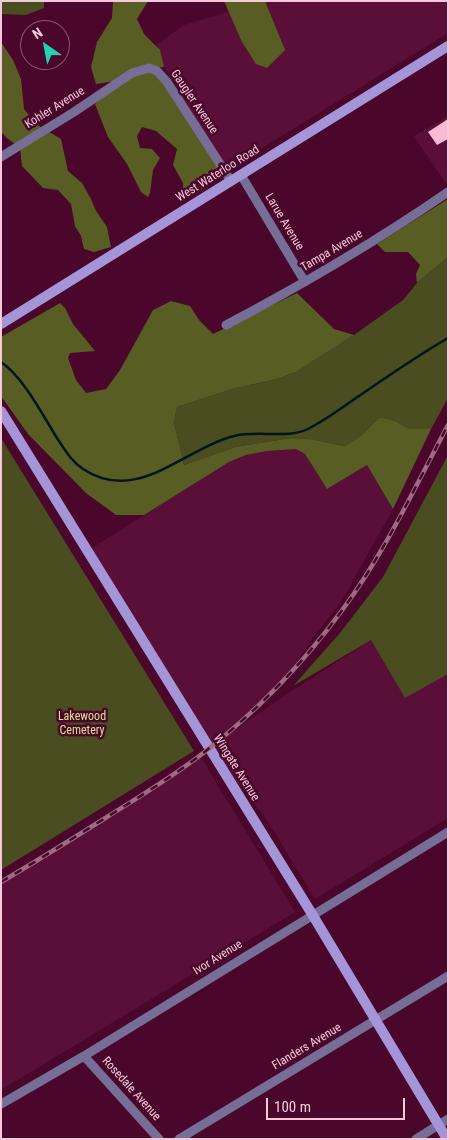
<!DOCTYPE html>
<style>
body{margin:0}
#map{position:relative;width:449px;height:1140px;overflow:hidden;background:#4a072b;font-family:"Roboto Condensed",sans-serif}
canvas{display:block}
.frame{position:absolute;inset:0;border:2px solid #f5cbdb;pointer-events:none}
.north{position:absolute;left:20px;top:20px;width:50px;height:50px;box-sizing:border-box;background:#4a072b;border:1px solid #8e5571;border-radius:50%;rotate:327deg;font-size:14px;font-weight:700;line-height:20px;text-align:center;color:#f5cbdb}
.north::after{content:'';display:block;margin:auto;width:18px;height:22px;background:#20d5b0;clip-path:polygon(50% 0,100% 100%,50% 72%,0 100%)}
.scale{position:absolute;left:266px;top:1098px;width:139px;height:22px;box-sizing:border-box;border:2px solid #f5cbdb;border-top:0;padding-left:6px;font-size:15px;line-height:18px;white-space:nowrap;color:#f5cbdb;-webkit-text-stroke:4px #4a072b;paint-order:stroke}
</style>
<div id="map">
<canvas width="449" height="1140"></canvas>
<div class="frame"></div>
<div class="north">N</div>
<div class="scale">100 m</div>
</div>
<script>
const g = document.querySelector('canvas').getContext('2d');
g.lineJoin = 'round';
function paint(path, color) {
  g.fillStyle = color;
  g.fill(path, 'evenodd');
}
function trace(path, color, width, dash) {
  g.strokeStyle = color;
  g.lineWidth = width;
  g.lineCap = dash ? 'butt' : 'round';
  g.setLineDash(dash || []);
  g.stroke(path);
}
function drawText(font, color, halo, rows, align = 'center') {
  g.font = font + ' "Roboto Condensed",sans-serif';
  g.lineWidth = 5;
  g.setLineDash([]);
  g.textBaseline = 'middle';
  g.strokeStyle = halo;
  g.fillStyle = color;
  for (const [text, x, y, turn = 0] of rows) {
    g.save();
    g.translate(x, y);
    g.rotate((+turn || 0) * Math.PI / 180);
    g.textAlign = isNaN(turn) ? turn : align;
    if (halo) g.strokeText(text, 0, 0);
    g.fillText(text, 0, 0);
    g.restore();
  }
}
paint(new Path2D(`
 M265 1H448V33L225 171 153 47 184 25Z
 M448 116V184L447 185 414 136Z
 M296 449 305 454 327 489 367 465 393 509 341 602 311 640 286 679 253 711 215 744 287 694 371 640 405 697 448 674V818L315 899 264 815 209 749 87 551 229 462 246 455 267 451Z
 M200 756 295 912 1 1090V883Z`), '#590f38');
paint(new Path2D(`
 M1 1H44V8L26 15 1 14Z
 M448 257V398L431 429H410L395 421 380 417 362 435 345 446 310 439 291 438 235 447 184 465 174 422 177 407 232 389 277 379 296 372 354 335 403 300 417 283Z
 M1 438 194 751 1 870Z
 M448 455V674L405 698 371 640 293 686 340 633 383 577Z`), '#494d20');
paint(new Path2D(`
 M113 1H148L137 19 144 34 160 50 164 67 153 68 225 171 195 195 183 197V183L173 165 177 149 156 131 142 127 137 136 140 148 152 149 160 158 153 170 150 193 148 197 141 192 127 164 108 137 95 104 108 89 121 80 96 84 91 67 97 42 112 18Z
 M224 1H265L285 50 267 68 256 64 242 42Z
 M1 42 13 60 21 79 24 109 36 124 61 139 68 171 82 183 91 199 96 211 107 227 111 247 94 252 84 249 81 236 75 226 71 204 58 190 43 188 22 166 20 148 7 138 1 132Z
 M448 199V257L417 283 416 274 420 265 408 252H385L377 244Z
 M297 293 334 329 354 335 296 372 277 379 232 389 177 407 174 422 184 465 235 447 291 438 310 439 345 446 362 435 380 417 395 421 410 429H431L393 509 367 465 327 489 305 454 296 449 267 451 246 455 229 462 144 515H116L86 493 28 434 1 396V337L60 303 65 308 73 324 95 351 70 353 68 358 76 380 86 393 106 389 120 370 153 310 171 301 190 306 199 320 213 334Z`), '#585d23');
trace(new Path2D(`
 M1 362C24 378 42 414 57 438 65 450 71 461 83 469 137 505 183 449 234 436 256 430 288 439 308 429 326 420 343 407 359 396 388 376 417 356 448 338`), '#03141e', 2.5);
paint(new Path2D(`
 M448 119V139L437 145 428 132Z`), '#fcbad4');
trace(new Path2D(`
 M1 157 74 112 132 73 149 68 157 71 167 82 231 181
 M241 175 305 282
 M226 325C302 285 377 241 448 192
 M84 1056 159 1139
 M1 1104 84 1056 448 832
 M179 1139 448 976
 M416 1139 448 1119`), '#766e97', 9);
trace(new Path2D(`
 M1 324 448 46
 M1 411 312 914 447 1139`), '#a395d7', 10);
const rail = new Path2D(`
 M1 882C37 861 72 839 107 817 139 797 172 777 202 754 255 713 303 664 343 609 385 552 415 487 448 425`);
trace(rail, '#a06a84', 4.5);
trace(rail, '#4a072b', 2.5, [8]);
drawText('12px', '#f5cbdb', '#4a072b', [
 ["Gaugler Avenue",194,102,56],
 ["Kohler Avenue",55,108,-32],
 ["West Waterloo Road",218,174,-32],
 ["Larue Avenue",284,222,59],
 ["Tampa Avenue",332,251,-31],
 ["Wingate Avenue",236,768,58],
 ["Ivor Avenue",218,958,-32],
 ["Flanders Avenue",307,1047,-31],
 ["Rosedale Avenue",131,1089,48]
]);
drawText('12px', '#d8e18b', '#4a072b', [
 ["Lakewood",82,717],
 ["Cemetery",82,731]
]);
</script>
